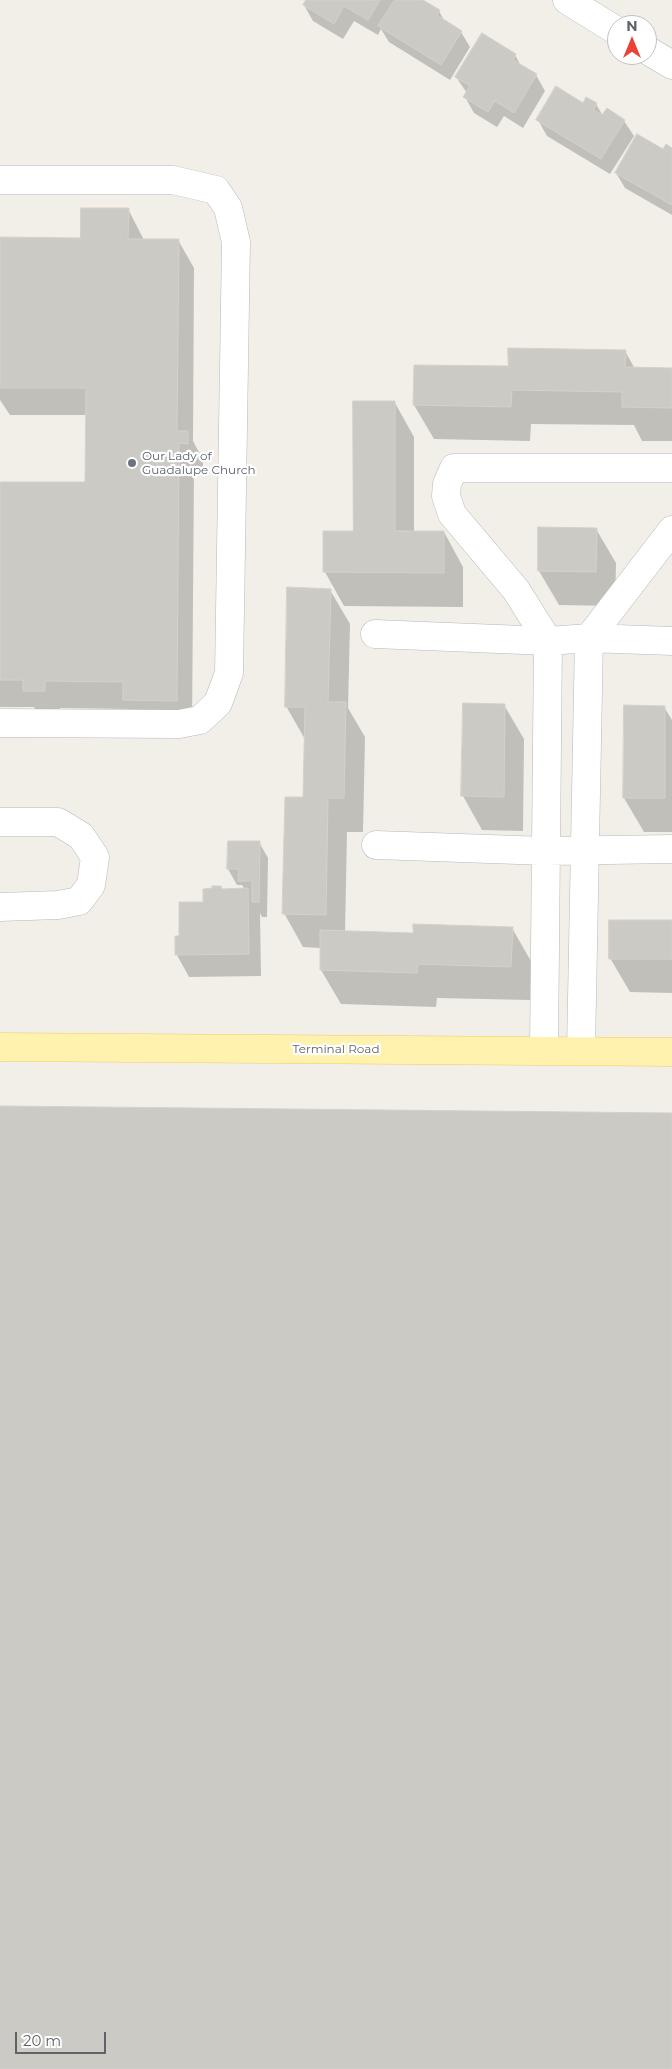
<!DOCTYPE html>
<style>
body{margin:0}
#map{position:relative;width:672px;height:2069px;overflow:hidden;background:#f1efe8;font-family:Montserrat,sans-serif}
canvas{display:block}
.north{position:absolute;left:607px;top:15px;width:50px;height:50px;box-sizing:border-box;background:#fff;border:1px solid #bfc1c3;border-radius:50%;rotate:0deg;font-size:14px;font-weight:700;line-height:20px;text-align:center;color:#5f6368}
.north::after{content:'';display:block;margin:auto;width:18px;height:22px;background:#ea4335;clip-path:polygon(50% 0,100% 100%,50% 72%,0 100%)}
.scale{position:absolute;left:15px;top:2032px;width:91px;height:22px;box-sizing:border-box;border:2px solid #5f6368;border-top:0;padding-left:6px;font-size:15px;line-height:18px;white-space:nowrap;color:#5f6368;-webkit-text-stroke:4px #fff;paint-order:stroke}
</style>
<div id="map">
<canvas width="672" height="2069"></canvas>
<div class="north">N</div>
<div class="scale">20 m</div>
</div>
<script>
const g = document.querySelector('canvas').getContext('2d');
g.lineJoin = 'round';
function paint(path, color) {
  g.fillStyle = color;
  g.fill(path, 'evenodd');
}
function trace(path, color, width, dash) {
  g.strokeStyle = color;
  g.lineWidth = width;
  g.lineCap = dash ? 'butt' : 'round';
  g.setLineDash(dash || []);
  g.stroke(path);
}
function drawText(font, color, halo, rows, align = 'center') {
  g.font = font + ' Montserrat,sans-serif';
  g.lineWidth = 4.5;
  g.setLineDash([]);
  g.textBaseline = 'middle';
  g.strokeStyle = halo;
  g.fillStyle = color;
  for (const [text, x, y, turn = 0] of rows) {
    g.save();
    g.translate(x, y);
    g.rotate((+turn || 0) * Math.PI / 180);
    g.textAlign = isNaN(turn) ? turn : align;
    if (halo) g.strokeText(text, 0, 0);
    g.fillText(text, 0, 0);
    g.restore();
  }
}
paint(new Path2D(`
 M307 0H420L439 11 445 22 461 32 470 47 450 80 389 42 381 29 378 35 354 21 343 39 313 21 304 5Z
 M515 55 521 66 536 75 545 91 523 128 504 116 497 127 474 113 465 97 467 93 456 77Z
 M583 104H596L603 116 624 121 634 136 610 174 547 136 538 120Z
 M672 149V215L625 188 616 173 664 150Z
 M128 209 144 240H178L194 268 193 441 203 460V471H194L192 728 140 727 129 709 60 708V718H40L34 707H0V483L86 484 87 415H10L0 400V238L82 239Z
 M625 351 635 369H672V441H642L634 425 531 424 530 441 434 439 414 405 415 366 509 368Z
 M395 403 414 437V532H444L463 567V607L344 606 325 572 354 532Z
 M596 529 616 563 615 606 559 605 539 571Z
 M330 590 350 624 348 708 365 737 363 832H347L345 932 414 934 512 928 532 963 530 1000 437 998 436 1007 341 1004 321 970V948L303 947 284 913 304 799 306 741 286 706Z
 M464 704 504 705 524 739 523 831 482 830 463 796Z
 M625 706 664 707 672 720V832H644L624 798Z
 M229 842H259L268 858 267 917H262L260 913 261 976 189 977 177 955 180 938 204 903 222 890H245L242 885H237L228 869Z
 M672 921V993L630 992 610 958Z`), '#0003');
const building = new Path2D(`
 M306 0H380L368 20 344 6 334 24 303 5Z
 M395 0H423L440 10 437 15 462 31 441 65 378 26Z
 M482 33 516 54 513 60 537 74 514 113 495 101 488 112 463 97 470 86 455 77Z
 M556 86 583 103 586 97 597 103 593 110 602 115 607 108 625 120 601 159 536 120Z
 M637 134 663 149 666 144 672 148V205L615 173Z
 M81 208H129L128 239H179L177 431H188V444L179 443 177 701 123 700V682L45 681V691H23V680H0V482H85L86 388H0V237L80 238Z
 M508 348 626 350 625 367 672 368V408L622 407V392L512 390 511 407 413 405 414 365 508 366Z
 M353 401H395V531H444V573L323 572V531H353Z
 M538 527 597 528 596 572 538 571Z
 M287 587 331 589 328 702H346L344 798H328L326 915 282 914 285 797H303L305 707H285Z
 M463 703 505 704 504 797 461 796Z
 M624 705 665 706V798H623Z
 M228 841H260L259 902H252V881H238L239 869H227Z
 M212 886H221L222 889 248 888 249 954 175 955V936H179V902H203V889L212 888Z
 M609 920H672V959H609Z
 M413 924 513 927 511 967 418 964 417 973 320 970V930L413 933Z
 M0 1106 672 1113V2069H0Z`);
paint(building, '#cccac5');
trace(building, '#d6d1c6', 1);
const minor = new Path2D(`
 M567 0 617 31
 M647 50 672 65
 M0 180H173L216 190 228 208 236 242 229 673 218 703 200 720 179 724 0 723
 M375 634 548 641 589 638 672 641
 M0 822H58L81 836 95 857 91 885 79 901 58 905 0 907
 M376 845 546 851 672 849
 M544 1050 548 641 516 590 452 514 446 496 447 484 454 468H672
 M581 1050 589 638 672 530`);
const major = new Path2D(`
 M0 1047 672 1052`);
trace(minor, '#b5b8bc', 29);
trace(major, '#f2c960', 29);
trace(minor, '#fff', 28);
trace(major, '#fff2af', 28);
for (const [x, y, r, color] of [
 [132,463,5,"#6b7280"]
]) {
  const dot = new Path2D();
  dot.arc(x, y, r, 0, 2 * Math.PI);
  g.fillStyle = color;
  g.fill(dot);
  trace(dot, '#fff', 2);
}
drawText('12px', '#5b616d', '#fff', [
 ["Our Lady of",142,456],
 ["Guadalupe Church",142,470]
], 'left');
drawText('12px', '#5f6368', '#fff', [
 ["Terminal Road",336,1049]
]);
</script>
